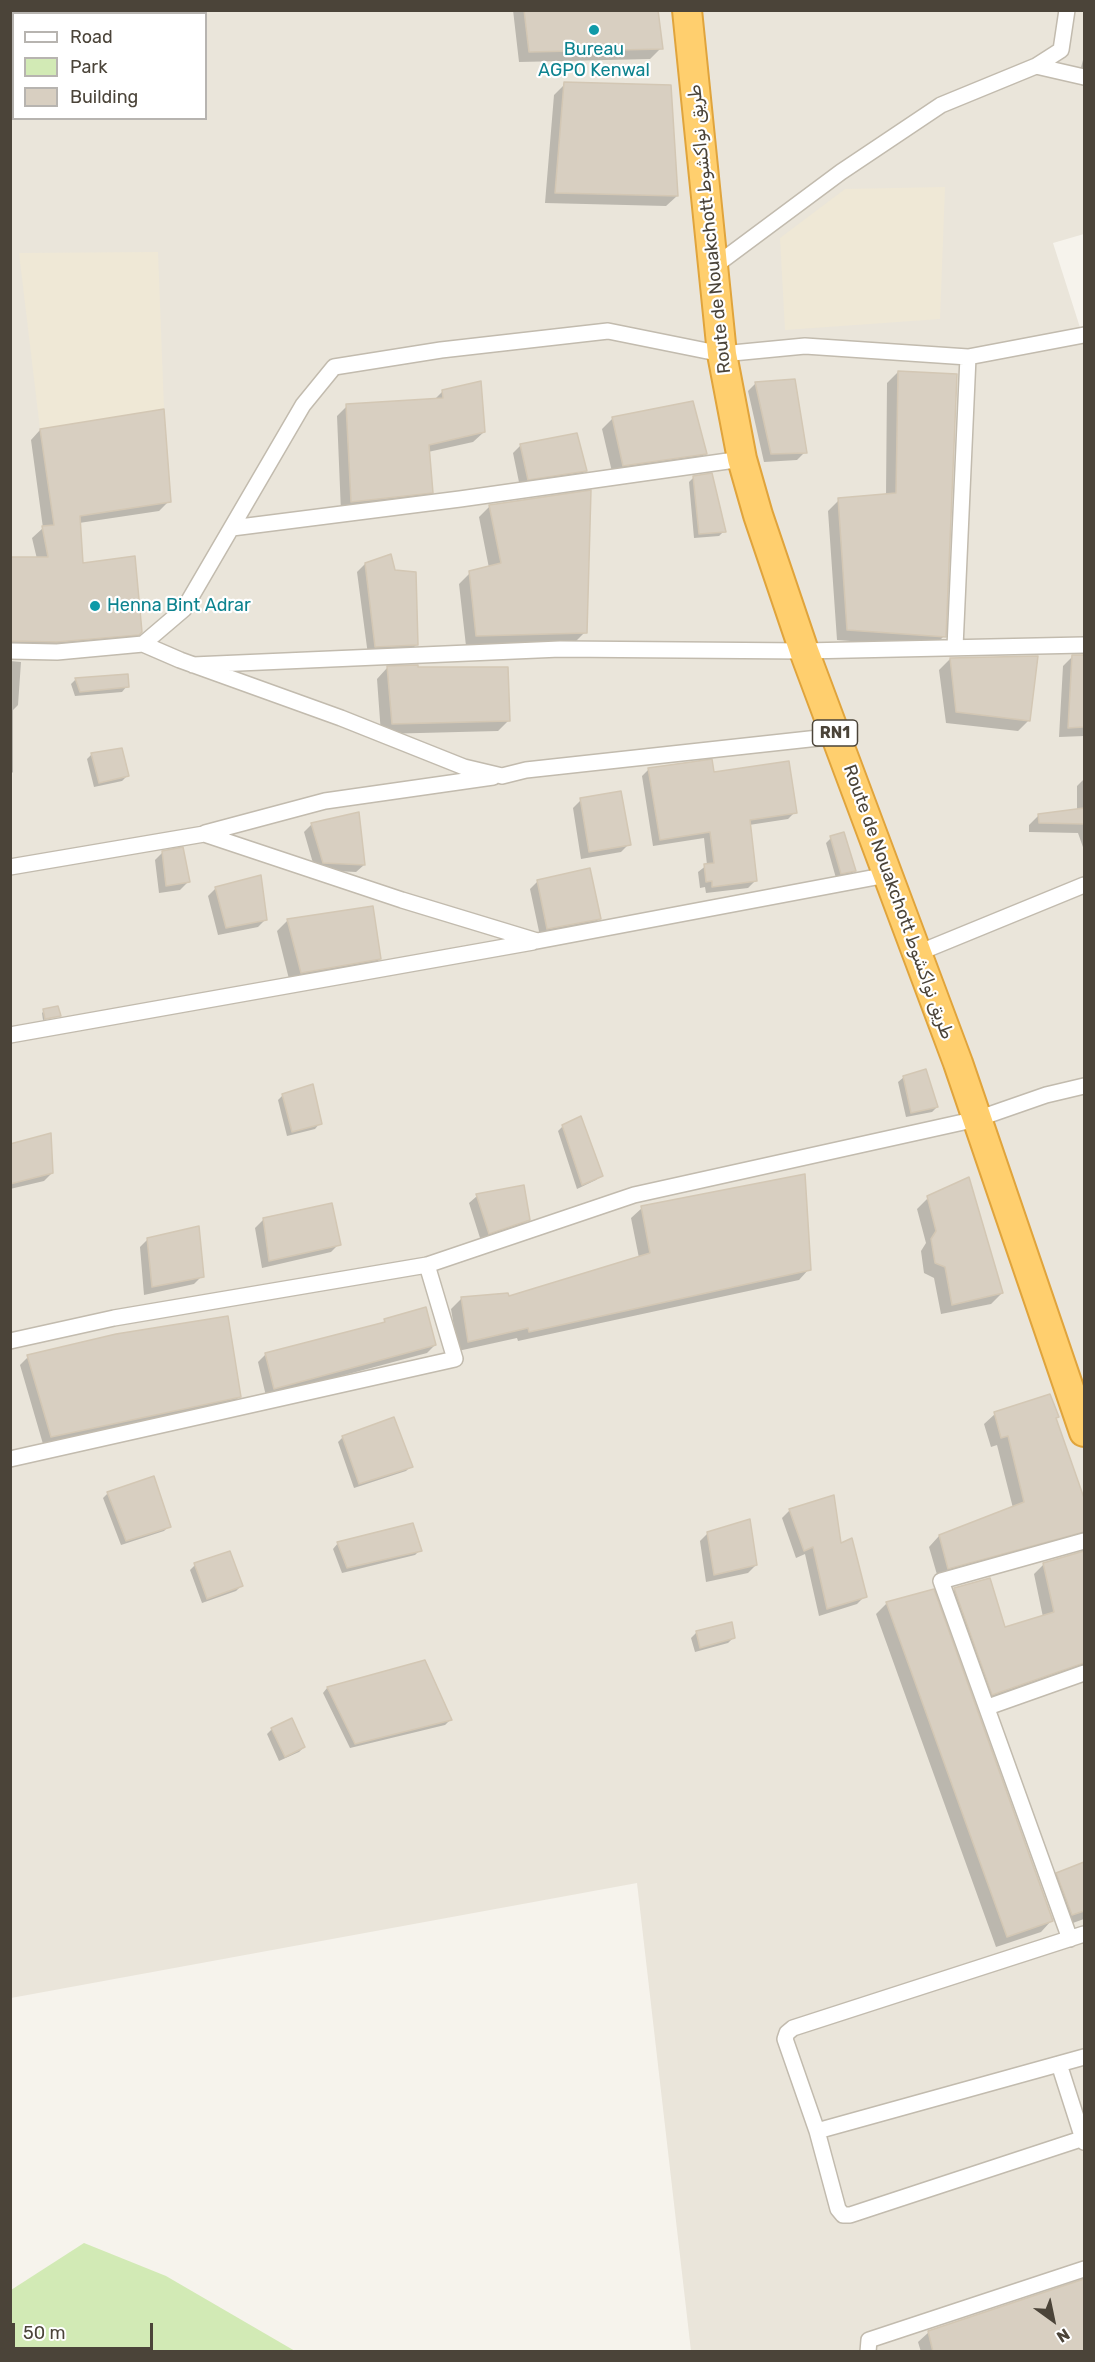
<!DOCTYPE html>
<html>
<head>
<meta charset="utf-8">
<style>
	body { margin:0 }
	#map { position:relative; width:1095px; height:2362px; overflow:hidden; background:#f6f3ec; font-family:Rubik,sans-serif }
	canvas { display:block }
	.frame { position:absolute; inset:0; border:12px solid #4b4439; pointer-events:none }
	.legend { position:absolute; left:12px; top:12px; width:195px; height:108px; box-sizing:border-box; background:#fff; border:2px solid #b7b4b0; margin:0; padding:8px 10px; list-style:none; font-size:18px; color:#4b4439 }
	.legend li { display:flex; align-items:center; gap:12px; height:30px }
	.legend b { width:30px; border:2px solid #b7b4b0 }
	.north { position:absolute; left:1023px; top:2290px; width:60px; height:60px; -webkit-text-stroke:4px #fff; paint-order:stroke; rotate:147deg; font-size:16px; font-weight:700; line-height:24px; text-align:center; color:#4b4439 }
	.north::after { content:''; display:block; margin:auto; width:21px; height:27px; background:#4b4439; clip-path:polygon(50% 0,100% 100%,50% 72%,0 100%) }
	.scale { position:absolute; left:12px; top:2323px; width:141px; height:27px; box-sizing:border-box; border:3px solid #4b4439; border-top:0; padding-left:8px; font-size:18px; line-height:21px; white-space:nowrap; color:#4b4439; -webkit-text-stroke:4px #fff; paint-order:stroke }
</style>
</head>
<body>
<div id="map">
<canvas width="1095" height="2362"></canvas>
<div class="frame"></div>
<ul class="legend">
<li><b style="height:8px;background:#fff"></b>Road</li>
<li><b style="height:16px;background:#d2eab5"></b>Park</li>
<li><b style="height:16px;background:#d8cfc1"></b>Building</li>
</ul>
<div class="north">N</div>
<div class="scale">50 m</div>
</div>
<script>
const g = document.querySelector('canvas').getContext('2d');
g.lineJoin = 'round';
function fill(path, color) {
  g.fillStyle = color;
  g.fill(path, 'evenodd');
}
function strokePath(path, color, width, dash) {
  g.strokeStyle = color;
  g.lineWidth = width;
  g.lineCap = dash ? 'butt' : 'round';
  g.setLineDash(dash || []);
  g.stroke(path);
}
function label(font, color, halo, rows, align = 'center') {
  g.font = font + ' Rubik,"Noto Naskh Arabic",sans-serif';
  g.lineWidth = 4.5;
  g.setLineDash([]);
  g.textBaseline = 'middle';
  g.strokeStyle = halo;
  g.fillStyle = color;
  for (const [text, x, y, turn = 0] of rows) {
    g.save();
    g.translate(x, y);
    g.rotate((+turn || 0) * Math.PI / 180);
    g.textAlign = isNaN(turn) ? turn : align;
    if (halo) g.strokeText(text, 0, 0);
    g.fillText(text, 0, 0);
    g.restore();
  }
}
fill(new Path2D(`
	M47,10l1037,1v223l-31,9 31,97v2011h-393l-54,-468 -626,115v-1937l2,-4 1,61h192v-104l-161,-1z`), '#eae5da');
fill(new Path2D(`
	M945,187l-5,132 -155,11 -5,-92 65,-49z
	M158,252l6,157 -124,20 -21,-176z`), '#efe8d6');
fill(new Path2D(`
	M84,2243l82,33 129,75h-284v-61z`), '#d2eab5');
fill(new Path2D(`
	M513,10h144l4,38 -11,11 -131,3z
	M1084,56v29l-6,-6z
	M565,84l112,112 -11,10 -121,-3 9,-108z
	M898,372l46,264 -11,11 -96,-7 -9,-129 11,-11 47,-5 1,-112z
	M756,383l49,69 -8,8 -33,2 -16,-71z
	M442,392l42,40 -11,10 -45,10 3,40 -10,10 -80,10 -4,-96 10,-10 87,-6z
	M613,418l92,36 -11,10 -81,12 -11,-47z
	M40,430l129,71 -10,10 -80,12 2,42 60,66 -13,13 -118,7v-92h27l-5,-21 11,-10 -12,-88z
	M521,445l64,26 -8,8 -57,8 -7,-34z
	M694,477l30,54 -5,5 -25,2 -5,-56z
	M490,506l95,126 -11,11 -108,3 -7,-62 11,-11 19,-5 -10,-51z
	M365,564l51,81 -8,8 -40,2 -11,-83z
	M1073,656h11v80l-25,1 4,-71z
	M950,659l78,62 -10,10 -72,-8 -7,-53z
	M10,661l11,1 -3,43 -5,5v62l-3,3z
	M387,668l122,52 -11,11 -117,3 -4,-55z
	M76,679l51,7 -5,6 -47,4 -4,-12z
	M92,754l35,22 -5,5 -28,6 -7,-28z
	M649,769l64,5 82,38 -7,7 -39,6 6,56 -7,7 -42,5 -1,-6 -5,1 -2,-16 9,-7 -3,-27 -51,8 -11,-70z
	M1084,779v71l-6,-17 -49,-1v-7l10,-10 38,-5v-24z
	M581,800l48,44 -8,8 -40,7 -8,-51z
	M312,824l52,41 -8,7 -41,-2 -11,-38z
	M831,838l23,33 -5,5 -13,2 -10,-35z
	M163,852l25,30 -8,8 -21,3 -4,-33z
	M538,881l61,38 -8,8 -51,9 -10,-47z
	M216,888l50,31 -8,8 -40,8 -10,-39z
	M288,920l92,39 -11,10 -79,14 -13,-52z
	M44,1011l15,5 -16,4 -1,-7z
	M904,1077l33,30 -5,5 -26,5 -8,-35z
	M283,1095l37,28 -5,6 -28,7 -9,-36z
	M563,1126l38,49 -5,5 -19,9 -19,-58z
	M10,1146l42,27 -8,8 -34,8z
	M477,1196l51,23 -8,8 -39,14 -12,-38z
	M928,1198l74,95 -11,11 -50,10 -7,-36 -10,-5 -3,-22 5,-8 -9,-34z
	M642,1208l167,61 -10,11 -281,61 -1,-3 -59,13 -7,-42 10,-10 47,-1 131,-40 -8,-40z
	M263,1220l76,24 -8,8 -69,16 -7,-40z
	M148,1239l54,37 -8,8 -50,11 -4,-48z
	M385,1321l50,24 -8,8 -161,43 -8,-34 8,-8 115,-29z
	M28,1357l211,40 -8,8 -188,39 -23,-79z
	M995,1414l59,5 30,80v174l-102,32 -38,-106 11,-10 49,40 39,-12 -9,-43 10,-10 39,-11 -3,-9 -142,34 -9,-31 10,-11 74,-28 -16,-63 -6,2 -7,-23z
	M343,1437l68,29 -5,5 -52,17 -16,-46z
	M108,1493l61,33 -5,5 -43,14 -18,-47z
	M790,1510l50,35 25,51 -8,8 -38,12 -14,-62 -9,4 -14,-40z
	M708,1533l48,32 -8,8 -42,9 -6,-41z
	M338,1543l82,7 -5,5 -73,18 -9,-24z
	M195,1565l46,21 -5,5 -34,12 -12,-33z
	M887,1603l164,318 -10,11 -45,15 -120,-333z
	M696,1633l37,5 -5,5 -33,9 -4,-14z
	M327,1688l123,32 -5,5 -95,23 -27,-55z
	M272,1729l32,18 -5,5 -20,9 -12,-27z
	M1084,1863v56l-14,5 -21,-42 8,-8z
	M1084,2281v71h-163l-3,-10 11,-10z`), '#0003');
const building = new Path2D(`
	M524,10h134l5,39 -134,3z
	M564,82l107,3 7,111 -123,-3z
	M898,371l59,3 -11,263 -99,-7 -9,-132 58,-5z
	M795,379l12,74 -36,1 -16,-72z
	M481,381l4,51 -56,13 4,48 -82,9 -5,-98 97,-6 -1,-8z
	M693,401l14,53 -84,12 -11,-49z
	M164,409l7,93 -91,14 3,47 52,-7 7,76 -3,3 -82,7 -47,-1v-84h38l-6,-31 12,-1 -14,-96z
	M577,433l10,38 -59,9 -8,-36z
	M712,473l14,59 -27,2 -6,-58z
	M591,490l-4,143 -111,3 -7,-65 32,-8 -12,-58z
	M391,554l4,16 21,2 2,73 -43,2 -10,-84z
	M1072,655h12v72l-16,1z
	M1038,656l-8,65 -74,-9 -6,-54z
	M418,665v2h90l2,54 -118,3 -5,-58z
	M128,674l1,13 -49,5 -5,-14z
	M122,748l7,28 -30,7 -8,-30z
	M712,759l2,13 75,-11 8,52 -47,7 7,61 -45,6v-6l-6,1 -2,-18 10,-1 -4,-31 -50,8 -12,-72z
	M621,791l10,54 -42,7 -9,-54z
	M1084,808v16l-45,-1 -1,-9z
	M359,812l6,53 -42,-2 -12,-40z
	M844,832l12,39 -15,3 -11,-38z
	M183,847l7,35 -24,4 -4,-35z
	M590,868l11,51 -54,10 -10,-49z
	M261,875l6,45 -41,8 -11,-41z
	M373,906l8,53 -80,14 -14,-54z
	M58,1006l3,10 -16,3 -2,-10z
	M926,1069l12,38 -27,6 -8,-37z
	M313,1084l9,40 -30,8 -10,-38z
	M581,1116l22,60 -21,9 -20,-60z
	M51,1133l2,40 -43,11v-40z
	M805,1174l6,96 -282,62 -1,-4 -60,14 -7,-45 47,-4 1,3 141,-43 -9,-47z
	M969,1177l34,116 -51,12 -7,-38 -10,-4 -4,-24 5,-8 -9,-35z
	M524,1185l6,35 -41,14 -13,-40z
	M332,1203l9,42 -72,16 -6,-43z
	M199,1226l5,51 -52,10 -5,-49z
	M426,1307l10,38 -162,44 -9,-36 120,-31 -1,-3z
	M228,1316l13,81 -190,40 -24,-82 89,-21z
	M1050,1394l9,23 -3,1 28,80v34l-136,37 -9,-34 85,-33 -16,-66 -7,2 -7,-26z
	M394,1417l19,50 -54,17 -17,-48z
	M154,1476l17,51 -45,14 -19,-49z
	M834,1495l7,48 11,-5 15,59 -40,12 -14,-62 -9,4 -15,-42z
	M750,1519l7,46 -43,10 -7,-43z
	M413,1523l9,28 -75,17 -10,-26z
	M230,1551l13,35 -36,13 -13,-36z
	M1084,1551v112l-92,32 -38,-107 36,-10 15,49 49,-15 -11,-49z
	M934,1589l119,332 -46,16 -121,-335z
	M732,1622l3,16 -35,10 -4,-17z
	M425,1660l27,60 -97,24 -28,-57z
	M292,1718l13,29 -20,10 -14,-29z
	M1084,1862v49l-12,4 -16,-42z
	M1084,2279v73h-151l-5,-21z`);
fill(building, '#d8cfc1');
strokePath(building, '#d3c7b4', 1.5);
const street = new Path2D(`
	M1036,66l48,11
	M712,268l129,-96 100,-67 95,-39 25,-16 6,-40
	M232,528l228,-29 282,-40
	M143,644l41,-35 119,-204 31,-38 107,-17 167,-19 114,23 83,-8 163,11 116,-22
	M955,647l13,-290
	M10,651l47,1 86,-8 37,16 161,58 123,49 38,9 24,-6 311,-34
	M193,665l367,-16 244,2 280,-6
	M205,833l120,-32 168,-24
	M10,867l194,-33 198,66 135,41 350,-66
	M918,953l166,-68
	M10,1035l523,-93
	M10,1341l104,-23 313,-53 207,-70 343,-76 69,-24 38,-9
	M10,1459l445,-100 -28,-94
	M988,1707l96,-34
	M1084,1934l-291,94 -6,5 -2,6 32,92 21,78 5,6h7l234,-77
	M1070,1939l-129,-358 143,-40
	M1059,2064l25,78
	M817,2131l267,-74
	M868,2352l1,-12 215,-71`);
const highway = new Path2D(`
	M687,10l35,344 20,105 16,56 46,136 154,412 126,369`);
strokePath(street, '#c2bbae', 18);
strokePath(highway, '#e0a43c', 32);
strokePath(street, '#fff', 15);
strokePath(highway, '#ffcf6e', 28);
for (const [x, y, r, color] of [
	[594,30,6,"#0f9aa8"],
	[95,606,6,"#0f9aa8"]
]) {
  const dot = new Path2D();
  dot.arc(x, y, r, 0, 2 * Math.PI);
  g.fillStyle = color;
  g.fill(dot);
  strokePath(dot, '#fff', 2);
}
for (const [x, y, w] of [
	[835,733,45]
]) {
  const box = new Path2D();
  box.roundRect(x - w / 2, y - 13, w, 26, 4.5);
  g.fillStyle = '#fff';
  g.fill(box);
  strokePath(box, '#4b4439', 1.5);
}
label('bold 16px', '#4b4439', null, [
	["RN1",835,733]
]);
label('18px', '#0d838f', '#fff', [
	["Bureau",594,50],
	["AGPO Kenwal",594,71],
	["Henna Bint Adrar",107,606,"left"]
]);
label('18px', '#4b4439', '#fff', [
	["Route de Nouakchott طريق نواكشوط",710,229,-96],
	["Route de Nouakchott طريق نواكشوط",898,902,70]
]);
</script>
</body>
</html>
